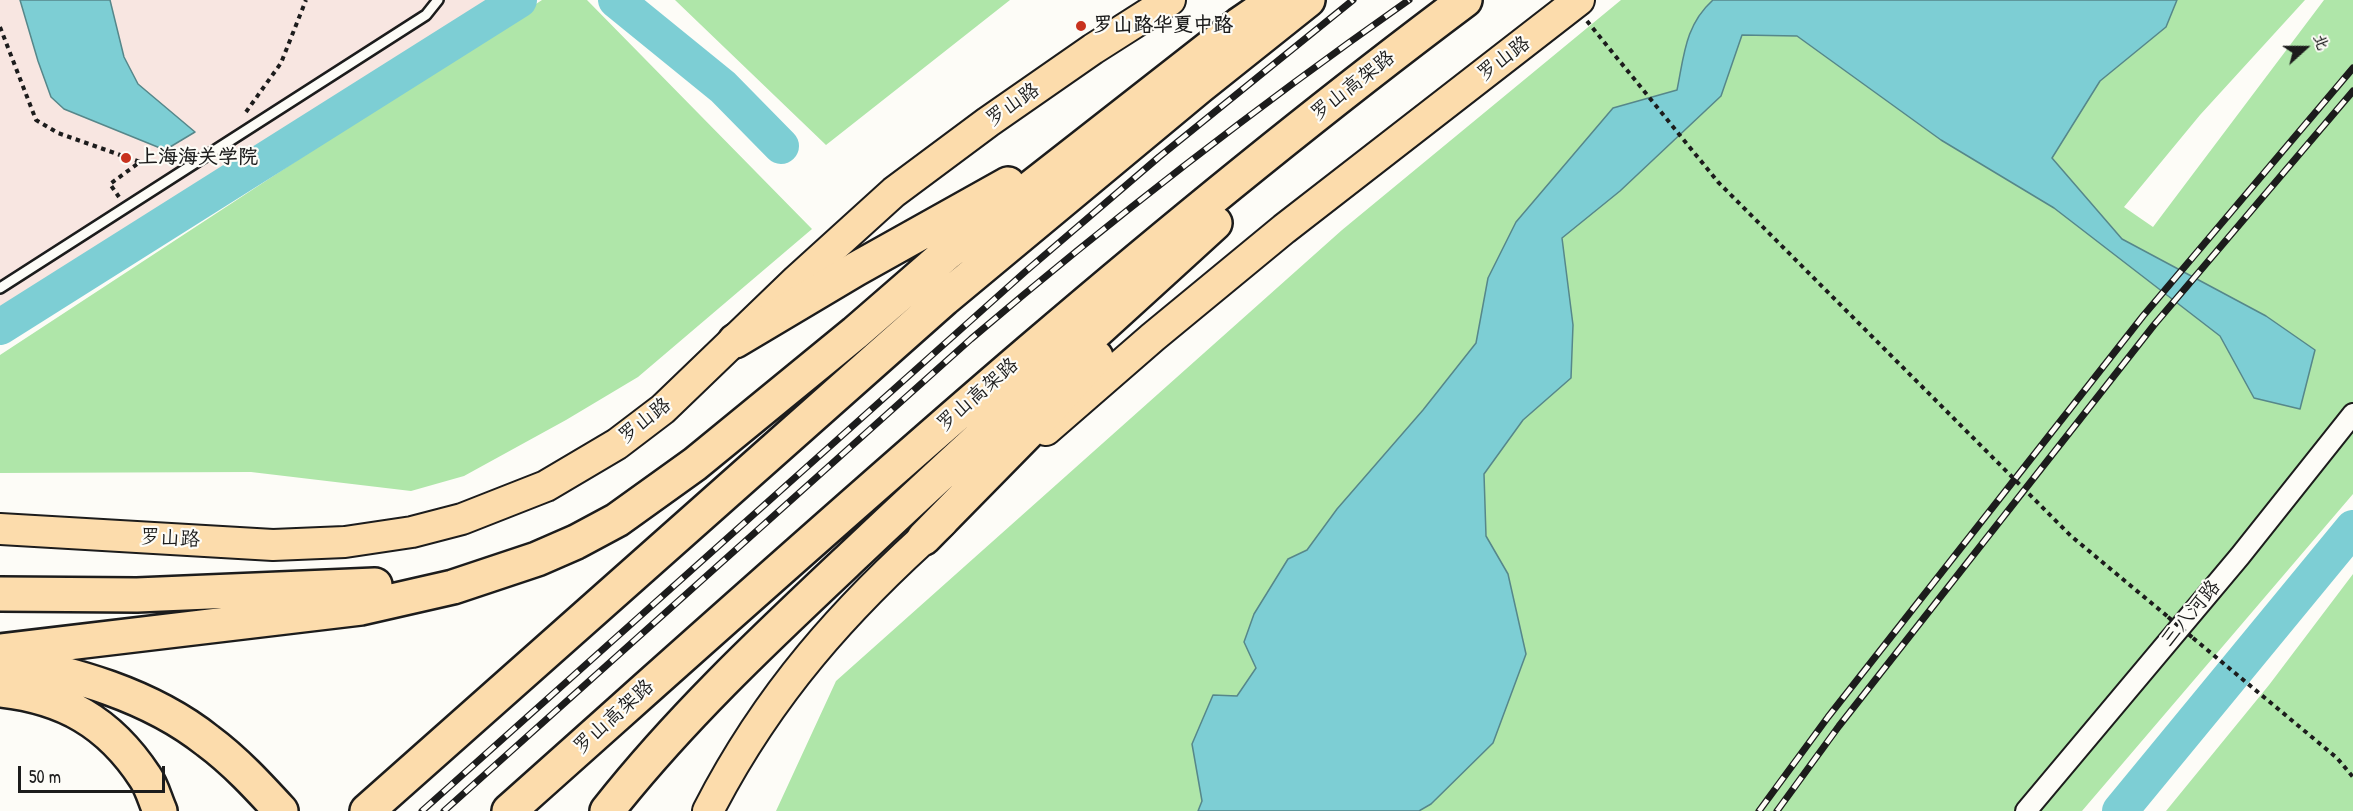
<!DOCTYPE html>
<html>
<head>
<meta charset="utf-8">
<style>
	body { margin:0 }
	#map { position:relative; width:2353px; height:811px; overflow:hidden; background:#fdfcf7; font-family:"Patrick Hand","LXGW WenKai TC",sans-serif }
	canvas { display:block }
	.north { position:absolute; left:2275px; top:18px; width:60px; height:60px; -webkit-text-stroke:4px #fdfcf7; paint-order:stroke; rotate:69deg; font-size:16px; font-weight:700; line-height:24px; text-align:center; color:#1c1c1c }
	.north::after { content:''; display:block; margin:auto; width:21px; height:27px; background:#1c1c1c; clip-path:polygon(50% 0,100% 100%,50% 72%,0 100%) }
	.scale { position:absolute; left:18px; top:766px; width:147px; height:27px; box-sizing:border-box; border:3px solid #1c1c1c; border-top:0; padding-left:8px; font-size:18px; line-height:21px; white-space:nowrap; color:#1c1c1c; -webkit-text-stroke:4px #fdfcf7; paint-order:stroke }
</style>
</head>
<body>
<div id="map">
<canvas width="2353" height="811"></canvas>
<div class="north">北</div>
<div class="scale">50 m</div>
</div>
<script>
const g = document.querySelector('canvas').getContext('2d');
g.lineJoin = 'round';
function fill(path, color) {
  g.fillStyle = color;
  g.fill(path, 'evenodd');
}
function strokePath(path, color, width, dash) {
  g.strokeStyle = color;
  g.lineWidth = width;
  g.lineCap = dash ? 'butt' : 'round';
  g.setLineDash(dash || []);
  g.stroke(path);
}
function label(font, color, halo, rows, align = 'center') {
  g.font = font + ' "Patrick Hand","LXGW WenKai TC",sans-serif';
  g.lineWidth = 4.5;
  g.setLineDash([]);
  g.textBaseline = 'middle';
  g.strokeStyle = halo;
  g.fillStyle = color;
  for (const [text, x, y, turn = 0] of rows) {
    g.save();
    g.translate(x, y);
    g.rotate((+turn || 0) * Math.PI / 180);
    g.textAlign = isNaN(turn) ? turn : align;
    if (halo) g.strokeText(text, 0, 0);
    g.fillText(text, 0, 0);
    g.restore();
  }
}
fill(new Path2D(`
	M0,0h503l-503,316z`), '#f8e6e1');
fill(new Path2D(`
	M542,0h45l225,229 -174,148 -72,43 -102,56 -53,15 -160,-19 -251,1v-118z
	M675,0h335l-184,145z
	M1621,0h684l-105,115 -76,92 29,20 171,-227h29v494l-271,317h-1306l60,-130 506,-451z
	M2353,574v237h-187l103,-126z`), '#afe6a9');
const water = new Path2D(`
	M20,0h90l14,57 14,27 57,48 -30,18 -101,-41 -13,-12 -13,-36z
	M1713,0h464l-11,27 -66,54 -48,77 70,81 144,77 49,34 -15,59 -46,-11 -34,-62 -166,-128 -113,-68 -144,-104 -55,-1 -21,61 -101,95 -58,47 11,87 -2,53 -48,42 -39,54 2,62 22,38 18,80 -33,89 -62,61 -12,7h-221l4,-10 -10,-57 21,-49 24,1 19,-28 -12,-26 10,-28 34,-55 19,-9 30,-41 86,-99 53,-67 12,-65 28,-56 97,-114 64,-18c7,-34 8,-65 36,-90z`);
fill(water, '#7dced4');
strokePath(water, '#56878a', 1.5);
strokePath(new Path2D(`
	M616,0l107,87 58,59
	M0,327l519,-327
	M2120,811l233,-283`), '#7dced4', 36);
const lane = new Path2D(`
	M0,288l426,-273 12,-15`);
const street = new Path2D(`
	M2026,811l214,-255 113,-142`);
const primary = new Path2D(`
	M1046,430l107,-93 131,-108 295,-229
	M0,529l273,16 72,-3 67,-10 50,-13 84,-33 71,-42 46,-35 134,-129 97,-88 94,-70 105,-73 77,-49
	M708,811c60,-117 137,-203 234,-289`);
const highway = new Path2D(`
	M735,341l121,-72 152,-85
	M924,538l111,-113 61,-68
	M0,594l137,1 238,-10
	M0,651l361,-43 92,-21 84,-28 39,-17 41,-22 78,-56 160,-131 91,-79 294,-230 35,-24
	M0,659c73,15 149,35 208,82 27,20 50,45 73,70
	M0,690c64,7 109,32 145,87 7,10 10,23 15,34
	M367,811l577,-512 255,-212 109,-87
	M509,811c312,-278 621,-560 956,-811
	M607,811c74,-94 161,-175 248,-257 118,-112 240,-221 360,-331`);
strokePath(lane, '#1c1c1c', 14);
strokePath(street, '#1c1c1c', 24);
strokePath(primary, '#1c1c1c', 34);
strokePath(highway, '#1c1c1c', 38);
strokePath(new Path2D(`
	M1587,21l131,161 353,354 96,80
	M0,27l36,93 22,13 82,29 -30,22 9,13
	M246,112l35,-49 25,-63
	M2193,638l144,120 16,19`), '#1c1c1c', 4, [4.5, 4.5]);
strokePath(lane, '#fdfcf7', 9);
strokePath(street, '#fdfcf7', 20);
strokePath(primary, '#fcdcac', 30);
strokePath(highway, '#fcdcac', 33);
const rail = new Path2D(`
	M422,811l604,-540 133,-114 194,-157
	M444,811l527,-472c141,-120 287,-233 438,-339
	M1759,811l69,-94 315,-401 210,-248
	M1777,811l62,-85 315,-401 199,-234`);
strokePath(rail, '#1c1c1c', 7);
strokePath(rail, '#fdfcf7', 4.5, [14]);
strokePath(new Path2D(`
	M2168,617l25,21`), '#1c1c1c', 4, [4.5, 4.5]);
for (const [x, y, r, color] of [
	[1081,26,6,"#c8321e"],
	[126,158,6,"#c8321e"]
]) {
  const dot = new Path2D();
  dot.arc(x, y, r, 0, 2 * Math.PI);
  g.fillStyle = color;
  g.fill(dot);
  strokePath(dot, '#fdfcf7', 2);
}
label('bold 20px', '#1c1c1c', '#fdfcf7', [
	["罗山路华夏中路",1093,26],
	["上海海关学院",138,158]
], 'left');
label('20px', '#1c1c1c', '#fdfcf7', [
	["罗山路",1504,59,-37],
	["罗山高架路",1353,86,-38],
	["罗山路",1013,105,-35],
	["罗山高架路",978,395,-41],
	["罗山路",645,421,-38],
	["罗山路",170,539,3],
	["三八河路",2191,614,-50],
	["罗山高架路",614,717,-42]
]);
</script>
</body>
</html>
